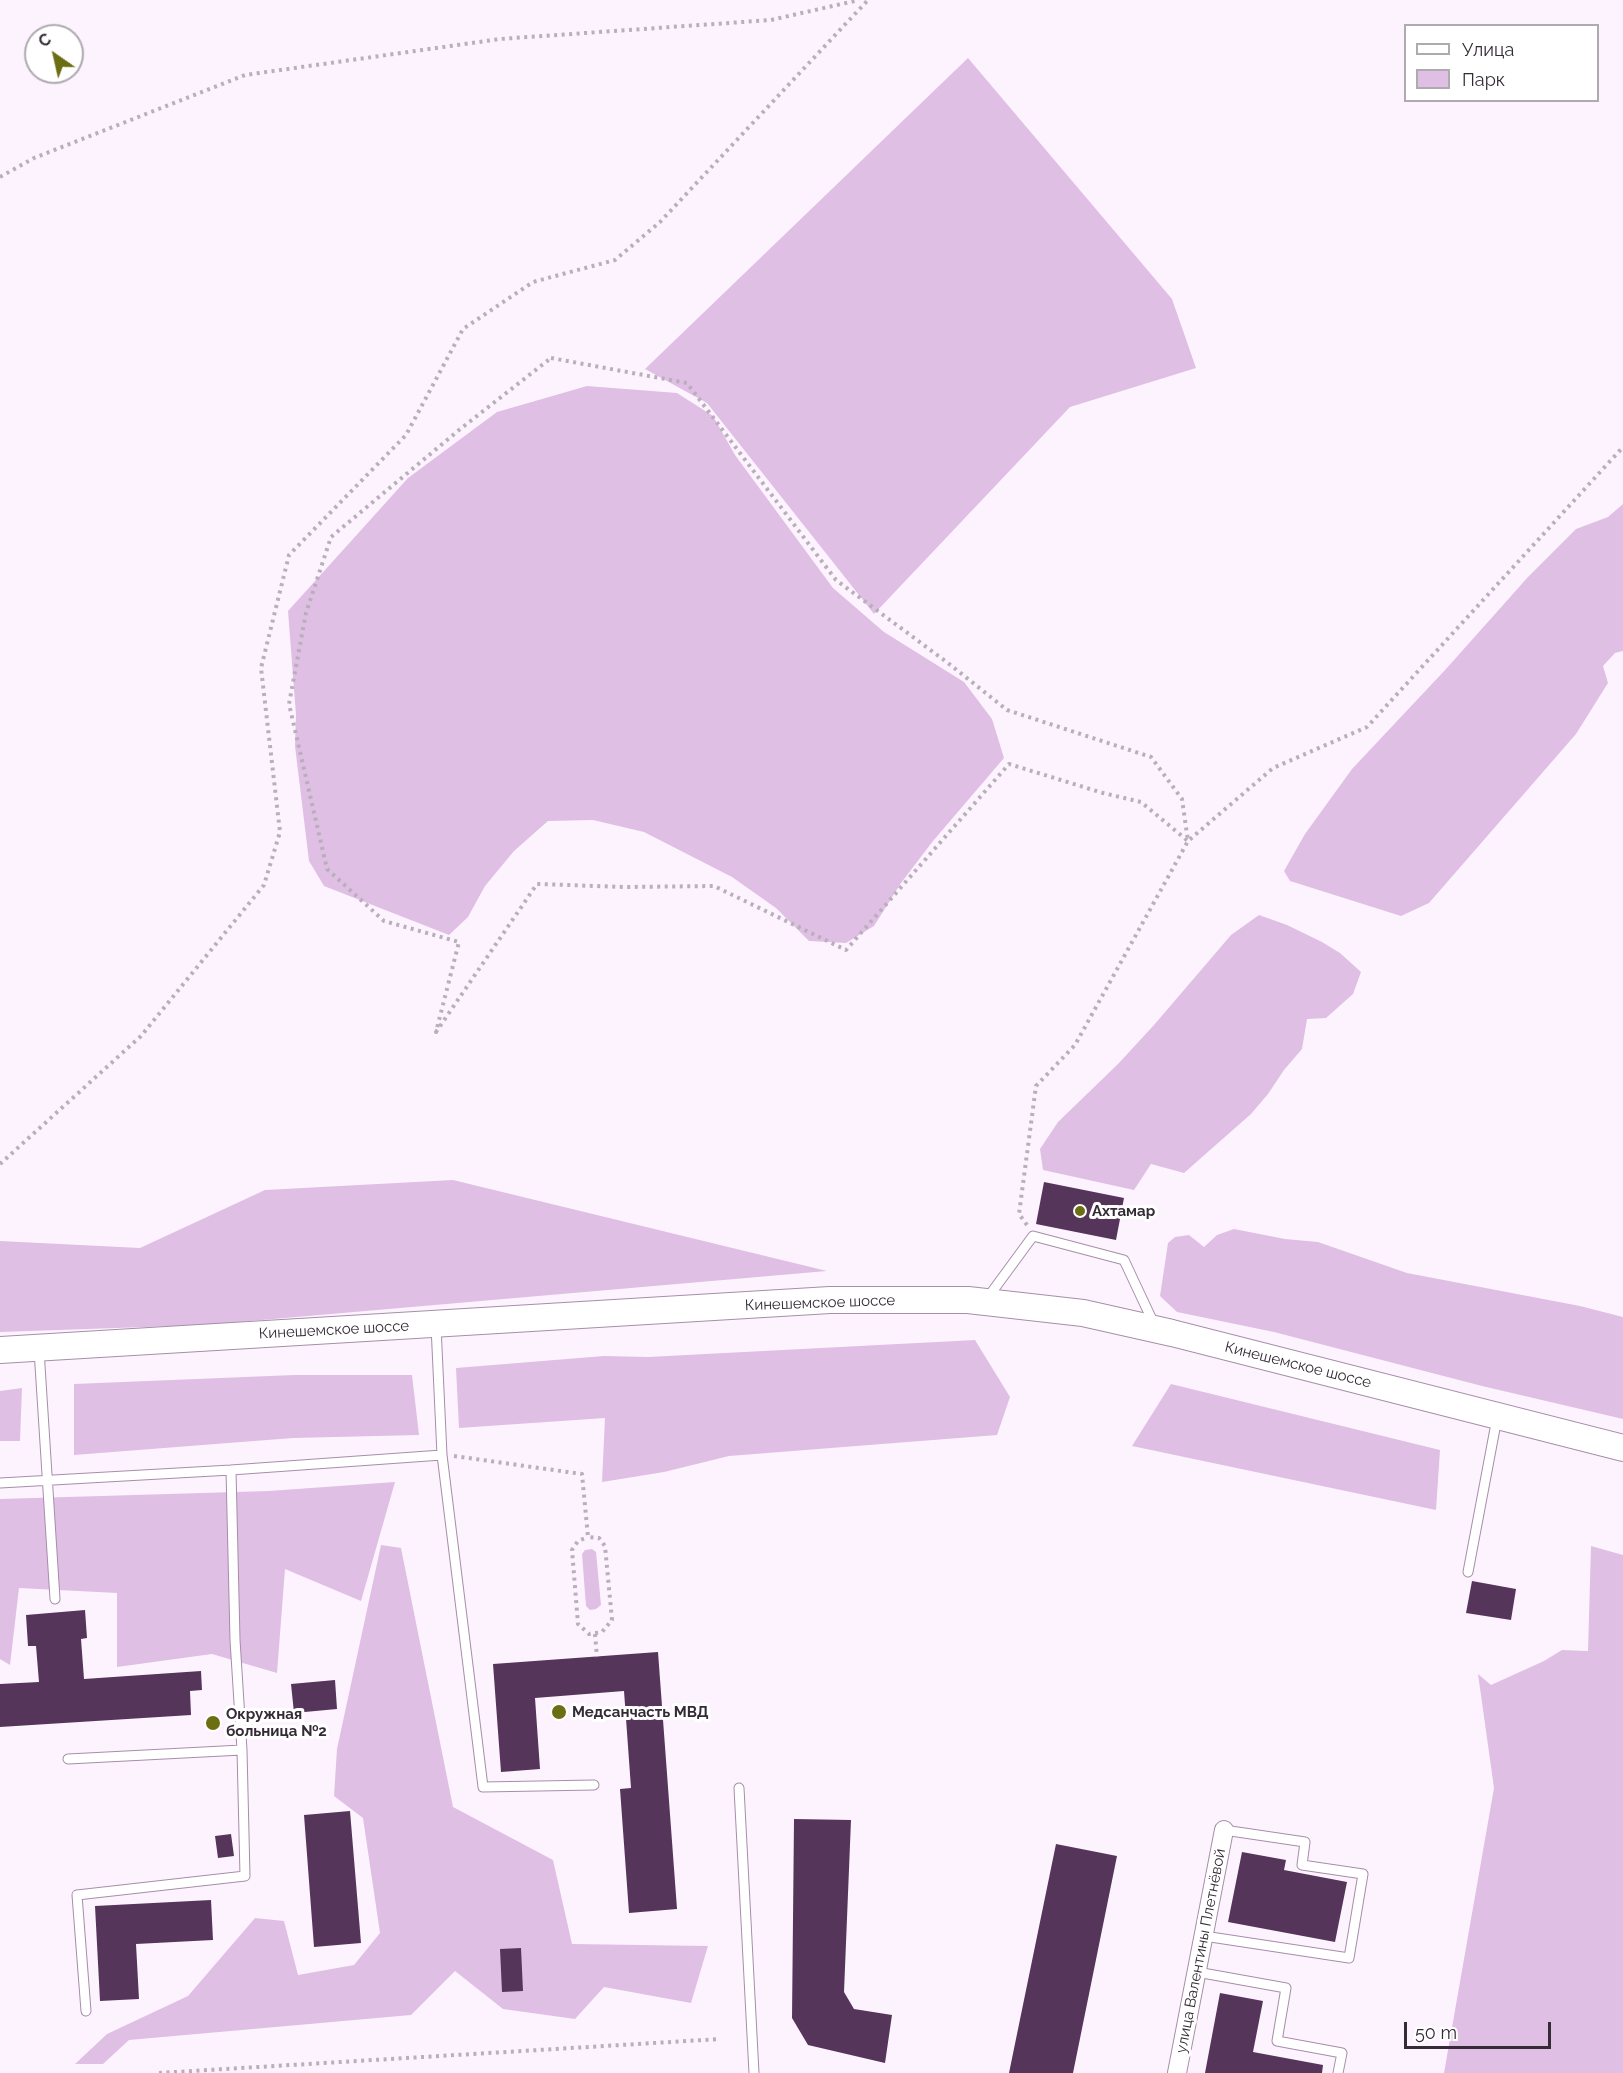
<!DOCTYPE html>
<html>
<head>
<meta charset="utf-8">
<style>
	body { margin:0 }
	#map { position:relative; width:1623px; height:2073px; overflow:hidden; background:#fdf3fe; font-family:Raleway,sans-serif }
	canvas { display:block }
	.legend { position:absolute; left:1404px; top:24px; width:195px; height:78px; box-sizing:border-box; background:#fff; border:2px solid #aeaaaf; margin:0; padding:8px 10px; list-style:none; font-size:18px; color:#342b36 }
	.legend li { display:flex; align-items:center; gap:12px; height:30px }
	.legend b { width:30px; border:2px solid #aeaaaf }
	.north { position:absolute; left:24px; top:24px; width:60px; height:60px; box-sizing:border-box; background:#fff; border:2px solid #aeaaaf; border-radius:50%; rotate:326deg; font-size:16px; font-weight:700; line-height:24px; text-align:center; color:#342b36 }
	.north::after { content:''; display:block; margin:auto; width:21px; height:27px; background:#6b6e12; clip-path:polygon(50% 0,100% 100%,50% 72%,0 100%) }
	.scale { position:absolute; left:1404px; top:2022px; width:147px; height:27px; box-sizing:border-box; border:3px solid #342b36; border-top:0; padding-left:8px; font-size:18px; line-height:21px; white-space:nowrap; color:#342b36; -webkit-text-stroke:4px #fff; paint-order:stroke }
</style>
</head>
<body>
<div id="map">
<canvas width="1623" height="2073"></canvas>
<ul class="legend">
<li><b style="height:8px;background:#fff"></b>Улица</li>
<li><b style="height:16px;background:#e0bfe5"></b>Парк</li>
</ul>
<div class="north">С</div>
<div class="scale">50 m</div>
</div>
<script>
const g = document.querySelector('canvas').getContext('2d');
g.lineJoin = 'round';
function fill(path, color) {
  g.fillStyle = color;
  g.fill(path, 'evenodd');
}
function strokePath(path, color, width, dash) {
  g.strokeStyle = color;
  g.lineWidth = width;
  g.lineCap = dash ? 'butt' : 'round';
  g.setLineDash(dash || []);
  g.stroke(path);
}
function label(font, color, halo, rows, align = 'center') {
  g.font = font + ' Raleway,sans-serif';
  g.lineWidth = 6;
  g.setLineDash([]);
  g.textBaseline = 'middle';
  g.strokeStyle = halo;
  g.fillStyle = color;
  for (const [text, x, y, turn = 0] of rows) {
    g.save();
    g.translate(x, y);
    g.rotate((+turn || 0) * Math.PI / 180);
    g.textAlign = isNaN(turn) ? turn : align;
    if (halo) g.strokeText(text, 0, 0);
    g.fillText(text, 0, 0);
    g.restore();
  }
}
fill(new Path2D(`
	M968,58l204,241 24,69 -126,39 -196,207 -167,-211 -62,-34z
	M587,386l90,7 36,23 22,39 98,133 51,44 80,50 28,37 12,39 -71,83 -32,42 -27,43 -28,17 -37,-2 -33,-33 -44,-31 -88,-45 -51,-12 -45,1 -34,30 -29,35 -17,31 -19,18 -125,-49 -15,-25 -14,-115 1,-31 -8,-104 120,-133 89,-66z
	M1623,504v147l-8,2 -12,13 5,17 -32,51 -147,169 -28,13 -111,-35 -6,-10 21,-37 47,-65 94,-100 82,-92 48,-48 32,-12z
	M1259,915l28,10 35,17 18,11 21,19 -8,22 -27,24 -19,1 -5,30 -18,21 -16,24 -17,20 -67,59 -33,-9 -17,26 -91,-20 -3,-21 18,-27 60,-58 36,-39 77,-90z
	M453,1180l374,91 -623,54 -204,7v-91l140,7 125,-58z
	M1234,1229l51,10 33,3 89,31 173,33 43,11v102l-141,-33 -208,-54 -97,-20 -17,-16 8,-53 7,-6 14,-2 15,12 13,-12z
	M975,1340l35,57 -13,38 -268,21 -65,16 -62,10 3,-64 -146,10 -3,-60 148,-12 44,1z
	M294,1375h118l7,60 -126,3 -219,17v-71z
	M1171,1384l269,66 -4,60 -304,-64z
	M22,1388l-2,53h-20v-50z
	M395,1482l-34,119 -76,-32 -8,104 -65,-19 -95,13v-74l-98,-5 -9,77 -10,-6v-160l269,-8z
	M381,1545l20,3 52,259 100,53 19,84 136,2 -17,57 -87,-16 -29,32 -72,-10 -48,-38 -44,44 -282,25 -26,24h-28l32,-30 81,-38 67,-78 29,3 14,54 56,-10 26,-32 -17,-115 -29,-22 3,-47z
	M1591,1546l32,9v518h-179l50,-285 -16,-114 13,11 53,-24 18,-11 26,1z
	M592,1549l4,3 5,53 -5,4 -6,1 -4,-4 -4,-52 3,-4z`), '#e0bfe5');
fill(new Path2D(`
	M1044,1182l80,16 -8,42 -80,-16z
	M1472,1581l44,8 -5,31 -45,-7z
	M85,1610l2,28 -6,1 3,40 117,-8 1,19 -12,1 1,24 -191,12v-43l39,-2 -3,-36h-8l-2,-31z
	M658,1652l19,257 -48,4 -9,-124 11,-1 -7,-97 -89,7 5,71 -39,3 -8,-108z
	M335,1680l2,29 -43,4 -3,-29z
	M350,1811l11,132 -47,4 -10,-132z
	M794,1819l57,1 -7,172 10,17 38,6 -7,48 -77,-18 -16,-27z
	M231,1834l3,22 -16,2 -3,-22z
	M1056,1844l61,12 -44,217h-64z
	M1242,1852l44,8 -2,10 63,12 -12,60 -107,-20z
	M211,1900l2,40 -77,4 3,55 -39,2 -5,-95z
	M521,1948l2,43 -21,1 -2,-43z
	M1220,1993l43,8 -10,51 70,13 -1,8h-117z`), '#56355b');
const service = new Path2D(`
	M986,1300l47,-64 91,24 30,64
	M39,1350l16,249
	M442,1455l41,332 111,-2
	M0,1483l231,-13
	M1468,1572l29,-154
	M68,1759l174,-9
	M739,1788l15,285
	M1204,1936l145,22 14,-84 -61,-9 3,-23 -81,-12
	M1197,1972l89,16 -9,53 65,12 -4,20
	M86,2011l-9,-116 168,-19 -3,-126 -7,-110 -4,-170 211,-15 -6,-129`);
const minor = new Path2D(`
	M1177,2073l47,-243`);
const secondary = new Path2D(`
	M0,1350l830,-50h138l115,13 89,20 451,115`);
strokePath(service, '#a68ea9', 11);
strokePath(minor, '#a68ea9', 20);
strokePath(secondary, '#a68ea9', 28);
strokePath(new Path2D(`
	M0,177l34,-19 211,-83 255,-36 271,-19 88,-20
	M551,358l136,25 149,197 112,83 59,47 144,47 31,42 6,42 -47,-39 -38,-9 -94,-29 -163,186 -132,-64 -88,1 -89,-3 -101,148 23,-90 -75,-21 -57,-52 -38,-165 17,-91 25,-76 128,-107z
	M0,1164l141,-128 123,-151 16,-53 -19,-164 28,-113 117,-120 57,-106 70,-47 82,-22 45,-38 208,-222
	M1027,1225l-8,-11 17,-128 39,-41 113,-204 85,-73 94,-41 256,-280
	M454,1456l128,18 6,63 11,1 6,8 7,74 -10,12 -13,2 -11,-10 -6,-74 6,-9 10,-4
	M595,1634l2,23
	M159,2073l561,-34`), '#b8afba', 4, [3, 4.5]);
strokePath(service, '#fff', 9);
strokePath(minor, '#fff', 18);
strokePath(secondary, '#fff', 26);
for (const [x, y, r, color] of [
	[1080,1211,6,"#6b6e12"],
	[559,1712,8,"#6b6e12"],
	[213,1723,8,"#6b6e12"]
]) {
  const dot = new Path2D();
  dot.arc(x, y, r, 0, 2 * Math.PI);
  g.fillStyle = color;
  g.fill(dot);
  strokePath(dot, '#fff', 2);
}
label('bold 15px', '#342b36', '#fff', [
	["Ахтамар",1092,1211],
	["Медсанчасть МВД",572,1712],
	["Окружная",226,1714],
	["больница №2",226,1731]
], 'left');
label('15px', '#342b36', '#fff', [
	["Кинешемское шоссе",820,1303,-2],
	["Кинешемское шоссе",334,1330,-3],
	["Кинешемское шоссе",1298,1365,14],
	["улица Валентины Плетнёвой",1201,1951,-79]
]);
</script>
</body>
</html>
